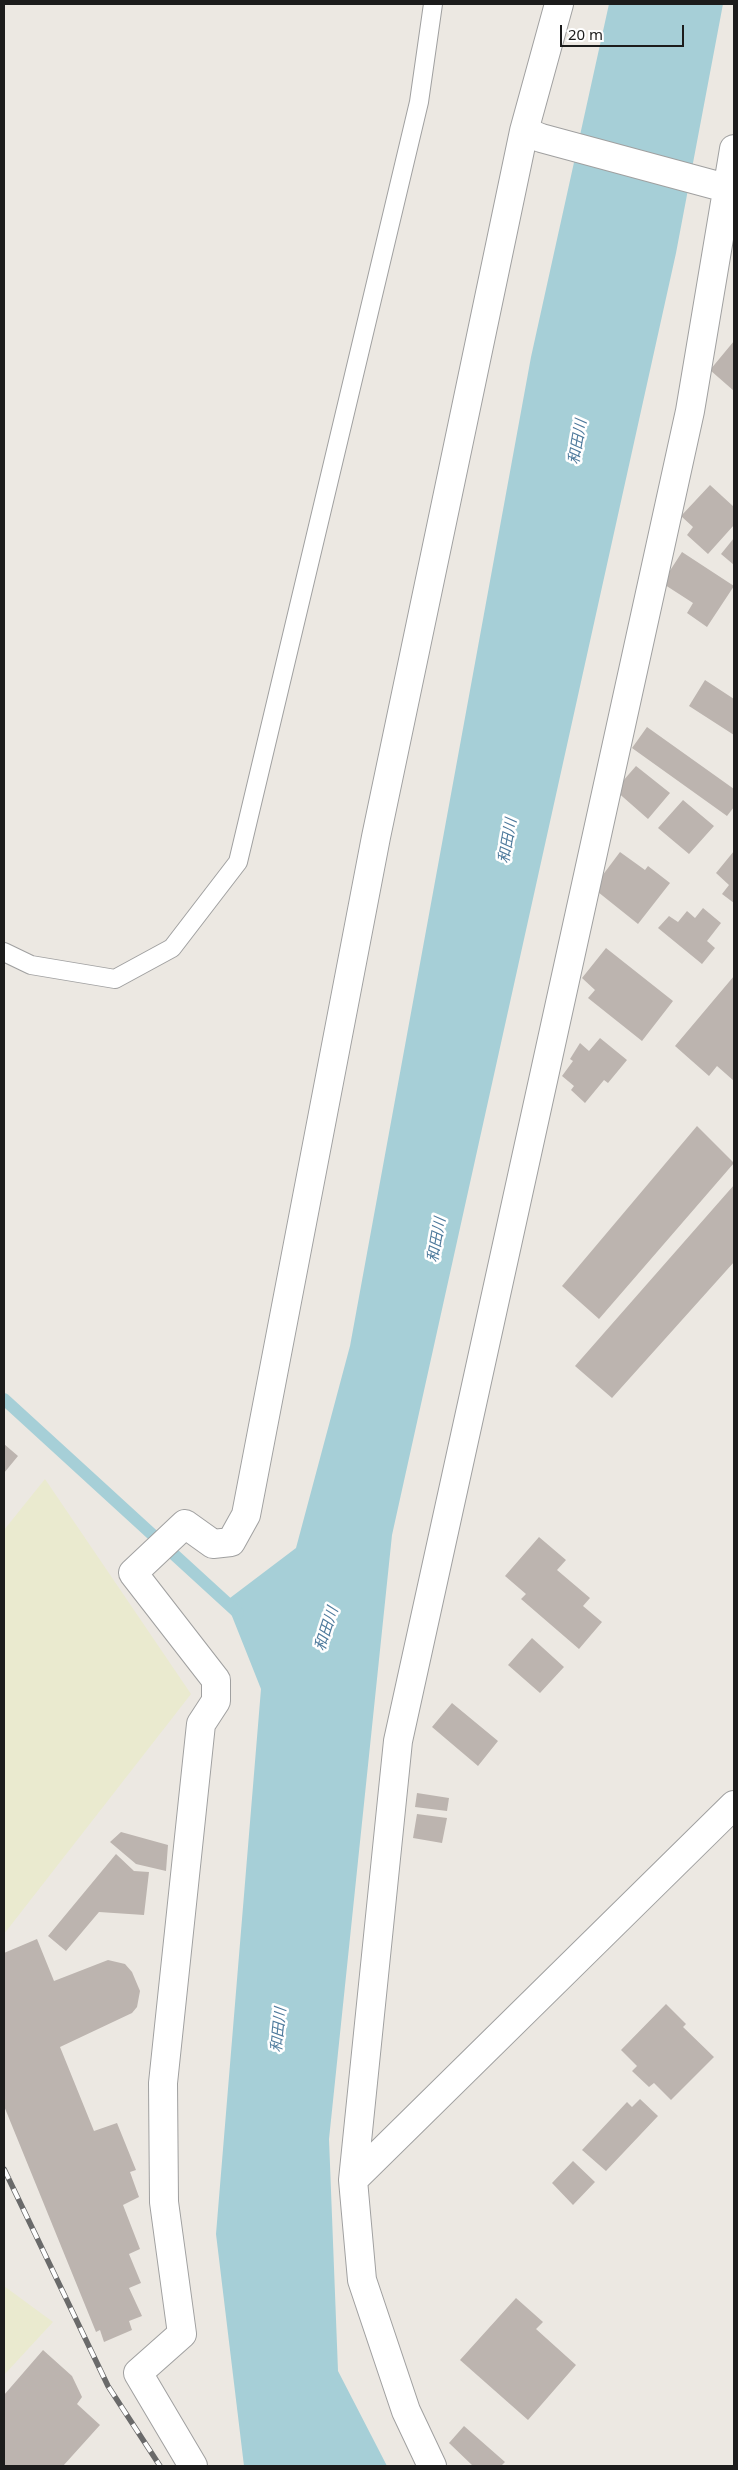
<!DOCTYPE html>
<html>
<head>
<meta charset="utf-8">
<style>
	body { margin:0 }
	#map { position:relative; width:738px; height:2470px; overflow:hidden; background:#ece8e2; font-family:"Noto Sans",sans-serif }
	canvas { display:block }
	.frame { position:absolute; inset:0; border:5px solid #1c1c1c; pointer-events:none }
	.scale { position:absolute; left:560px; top:25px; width:124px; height:22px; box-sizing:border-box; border:2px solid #1c1c1c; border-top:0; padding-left:6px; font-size:15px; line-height:18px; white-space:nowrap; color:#1c1c1c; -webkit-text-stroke:4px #fff; paint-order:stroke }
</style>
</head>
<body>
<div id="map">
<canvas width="738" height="2470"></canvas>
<div class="frame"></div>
<div class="scale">20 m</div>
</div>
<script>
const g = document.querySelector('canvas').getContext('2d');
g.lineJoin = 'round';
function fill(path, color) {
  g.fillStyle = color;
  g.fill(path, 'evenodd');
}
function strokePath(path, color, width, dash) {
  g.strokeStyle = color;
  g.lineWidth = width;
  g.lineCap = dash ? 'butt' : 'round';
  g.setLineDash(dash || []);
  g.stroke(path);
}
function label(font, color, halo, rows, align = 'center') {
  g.font = font + ' "Noto Sans","Noto Sans JP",sans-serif';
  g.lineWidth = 5;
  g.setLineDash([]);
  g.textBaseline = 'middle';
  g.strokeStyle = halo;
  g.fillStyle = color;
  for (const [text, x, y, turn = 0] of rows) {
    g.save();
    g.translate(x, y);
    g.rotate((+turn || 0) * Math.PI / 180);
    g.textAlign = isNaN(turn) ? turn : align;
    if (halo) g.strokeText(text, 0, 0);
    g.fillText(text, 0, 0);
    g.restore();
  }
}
fill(new Path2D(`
	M45,1479l146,215 -187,240v-404z
	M4,2286l49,36 -49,53z`), '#eaeacf');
fill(new Path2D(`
	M609,4h114l-47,249 -284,1282 -63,604 9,232 49,95h-143l-28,-232 45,-545 -35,-88 70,-53 54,-202 181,-989z`), '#a6cfd7');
strokePath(new Path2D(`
	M4,1399l234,214`), '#a6cfd7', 12);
fill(new Path2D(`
	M734,341v50l-24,-21z
	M710,485l24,22v18l-26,29 -21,-19 6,-8 -12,-11z
	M734,538v27l-13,-11z
	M682,552l52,34 -27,41 -20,-14 6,-10 -31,-20z
	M705,680l29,19v36l-45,-29z
	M647,727l87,62v18l-7,9 -95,-68z
	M636,766l34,27 -22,26 -33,-29z
	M683,800l31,26 -25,28 -31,-26z
	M734,851v52l-12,-9 7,-9 -13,-12z
	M620,852l25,18 3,-4 22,17 -32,41 -45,-36z
	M703,908l18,15 -14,18 8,7 -13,16 -44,-36 11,-12 9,6 9,-11 8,7z
	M606,948l67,53 -31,40 -54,-43 7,-8 -13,-12z
	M734,976v105l-17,-15 -8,10 -34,-30z
	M600,1038l27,22 -19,23 -4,-3 -19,23 -14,-13 3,-4 -12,-10 11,-15 -3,-2 10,-16 9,8z
	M697,1126l37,37 -135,156 -37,-33z
	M734,1185v77l-122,136 -37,-32z
	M4,1444l14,12 -14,17z
	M539,1537l27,23 -9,10 33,28 -7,8 19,16 -23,27 -58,-50 5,-5 -21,-18z
	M532,1638l32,29 -24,26 -32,-28z
	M452,1703l46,38 -20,25 -46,-39z
	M417,1793l32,5 -2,13 -32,-4z
	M417,1814l30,4 -5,25 -29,-5z
	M121,1832l47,13 -2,26 -30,-7 -26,-22z
	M116,1854l18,17 15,1 -5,43 -45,-3 -33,39 -18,-15z
	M37,1939l17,42 54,-21 17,4 7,8 8,19 -3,16 -5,6 -72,34 34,84 23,-8 19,47 -6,2 9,25 -16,8 17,44 -11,5 12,29 -12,5 13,28 -13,5 3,9 -28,12 -4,-12 -4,2 -92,-226v-153z
	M666,2004l20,20 -3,3 31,30 -43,43 -17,-17 -5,4 -17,-16 5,-5 -16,-16z
	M640,2099l18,17 -52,55 -24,-21 45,-48 5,5z
	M573,2161l22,21 -22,23 -21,-22z
	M516,2298l27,24 -7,7 40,36 -48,55 -68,-60z
	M43,2350l29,26 10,21 -5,7 23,21 -37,41h-59v-71z
	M464,2426l41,36 -4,4h-28l-24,-23z`), '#bcb4af');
const service = new Path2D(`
	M4,952l27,13 84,14 57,-31 66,-86 181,-760 14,-98`);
const minor = new Path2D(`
	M559,4l-35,127 17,7 185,50 8,7
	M353,2180l381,-375
	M193,2466l-55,-93 44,-39 -18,-132 -1,-119 38,-359 15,-23v-21l-83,-107 52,-49 28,20 18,-2 15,-27 130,-678 148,-706
	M432,2466l-26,-55 -44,-131 -9,-100 45,-439 292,-1330 44,-262`);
strokePath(service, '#a0a0a0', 20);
strokePath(minor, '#a0a0a0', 30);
strokePath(service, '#fff', 18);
strokePath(minor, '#fff', 28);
const rail = new Path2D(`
	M4,2169l104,217 52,80`);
strokePath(rail, '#6a6a6a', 5.5);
strokePath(rail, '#fff', 4, [11]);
label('italic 15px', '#4e7a9c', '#fff', [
	["和田川",578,442,-80],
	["和田川",508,841,-80],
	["和田川",437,1240,-80],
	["和田川",327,1629,-72],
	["和田川",279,2030,-84]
]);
</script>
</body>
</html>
